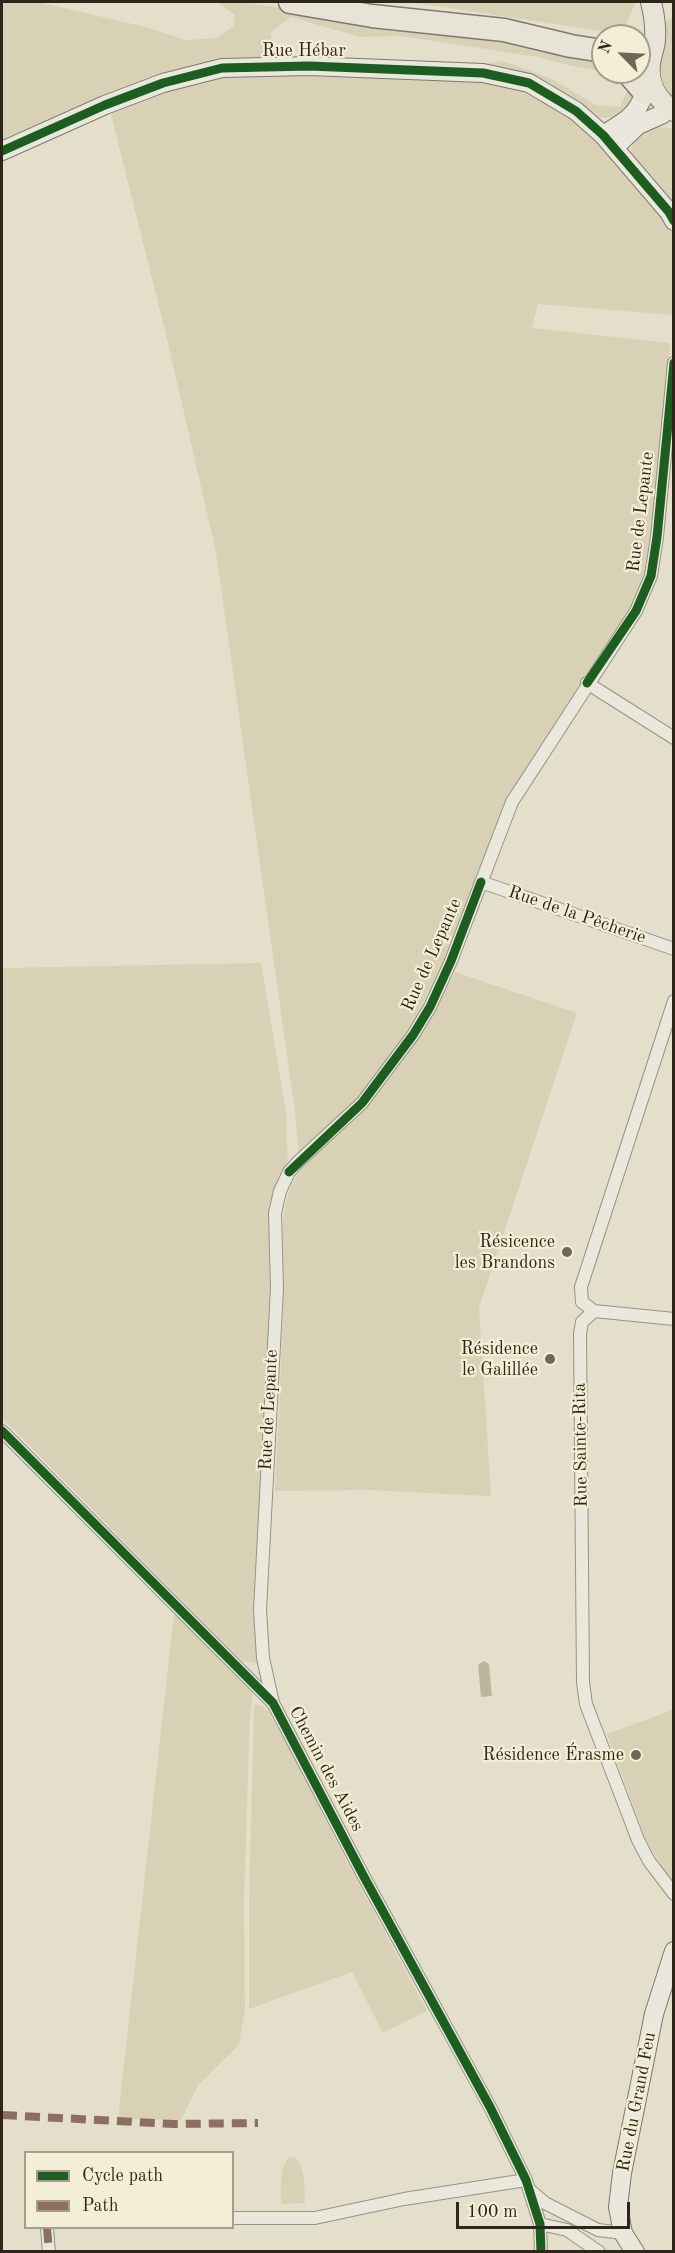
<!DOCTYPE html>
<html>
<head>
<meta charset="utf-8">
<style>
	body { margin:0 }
	#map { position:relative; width:675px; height:2253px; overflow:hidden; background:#e4dfca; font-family:"Old Standard TT",serif }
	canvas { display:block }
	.frame { position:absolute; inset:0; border:3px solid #2f261b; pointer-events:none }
	.legend { position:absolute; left:24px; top:2151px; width:210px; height:78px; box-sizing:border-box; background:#f5eed6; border:2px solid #a69e8b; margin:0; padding:8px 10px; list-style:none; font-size:18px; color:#2f261b }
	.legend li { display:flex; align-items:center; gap:12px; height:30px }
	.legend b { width:30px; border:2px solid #a69e8b }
	.north { position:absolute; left:591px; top:24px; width:60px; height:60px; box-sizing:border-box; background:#f5eed6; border:2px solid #a69e8b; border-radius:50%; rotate:294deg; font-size:16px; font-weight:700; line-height:24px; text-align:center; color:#2f261b }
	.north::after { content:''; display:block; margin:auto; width:21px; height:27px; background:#6e6758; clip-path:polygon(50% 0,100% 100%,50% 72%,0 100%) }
	.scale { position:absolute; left:456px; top:2202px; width:174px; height:27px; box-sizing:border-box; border:3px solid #2f261b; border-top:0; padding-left:8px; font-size:18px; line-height:21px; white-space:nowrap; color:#2f261b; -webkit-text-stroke:4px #f5eed6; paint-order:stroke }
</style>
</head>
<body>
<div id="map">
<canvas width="675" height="2253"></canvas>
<div class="frame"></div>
<ul class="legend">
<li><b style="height:8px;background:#1b5e20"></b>Cycle path</li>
<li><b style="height:8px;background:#8d6e63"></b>Path</li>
</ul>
<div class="north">N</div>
<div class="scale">100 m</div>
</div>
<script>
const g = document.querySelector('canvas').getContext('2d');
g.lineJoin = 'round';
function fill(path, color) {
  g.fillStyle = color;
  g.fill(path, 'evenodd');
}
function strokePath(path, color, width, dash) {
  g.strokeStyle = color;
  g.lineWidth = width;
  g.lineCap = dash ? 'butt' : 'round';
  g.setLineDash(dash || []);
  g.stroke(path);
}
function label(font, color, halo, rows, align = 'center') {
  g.font = font + ' "Old Standard TT",serif';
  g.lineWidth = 4.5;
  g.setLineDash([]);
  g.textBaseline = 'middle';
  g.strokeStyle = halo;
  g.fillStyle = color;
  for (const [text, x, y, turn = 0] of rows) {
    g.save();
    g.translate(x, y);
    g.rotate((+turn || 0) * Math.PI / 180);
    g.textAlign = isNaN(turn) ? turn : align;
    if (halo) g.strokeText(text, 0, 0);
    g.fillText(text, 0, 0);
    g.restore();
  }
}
fill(new Path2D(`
	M2,2l40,1 104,24 40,13 30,-2 17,-11 2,-12 -17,-12 -14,-1h39l202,32 63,6 95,22v9l-32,-5 -33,-9 -137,-21 -41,1 -69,-20 -20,15 2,25 -78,10 -193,77z
	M409,2h225l1,1 -13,31z
	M673,18v78c-20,-18 -12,-49 -10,-73z
	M503,61l49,18 43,26 25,2 8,-18 -24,-17h14l22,19 -15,25 -25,2 -60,-40 -58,-14z
	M256,73l210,5 46,6 48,21 38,33 64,74 11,18v85l-135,-11 -6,24 138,15 -4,83 -16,137 -8,28 -134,210 -60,153 -34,66 -32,49 -38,46 -45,42 -4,-45 -79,-560 -48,-209 -58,-232 49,-21 49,-11z
	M651,125l22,4v78l-42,-51 1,-15z
	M261,963l25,149 2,58 -14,30 -15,464 -17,-3 -240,-243v-450z
	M455,972l122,41 -98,295 12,188 -124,-6 -92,1c3,-65 7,-130 8,-195 1,-37 -7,-83 12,-117 14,-25 48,-46 67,-67 38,-41 68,-91 93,-140z
	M174,1613l79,78 -3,24 -6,187 1,107 -6,36 -41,40 -17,35 -63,-1z
	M254,1705h6l7,5 26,44 45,91 89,166 -44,22 -31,-61 -103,37v-108z
	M673,1710v174l-28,-46 -38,-104z
	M295,2157c11,11 9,32 10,46l-24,1c0,-16 -2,-32 7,-46z`), '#d8d1b5');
fill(new Path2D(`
	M484,1661l5,3 3,32 -11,1 -3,-32z`), '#beb69c');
const street = new Path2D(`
	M587,683l87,55
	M481,882l193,67
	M594,1311l-12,11 -2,12 3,348 3,22 52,136 11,21 25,33
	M594,1311l-12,-9 -1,-15 93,-286
	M594,1311l80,8
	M2,1431l271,272 90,172 127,232 36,73 14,44 1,28
	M273,1703l-10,-45 -3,-48 17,-322 -2,-75 5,-22 9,-19 9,-10 64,-59 51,-68 17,-28 21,-46 61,-159 124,-191 15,-35 6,-39 17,-174
	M531,2191l14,12 53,27 25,3
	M232,2218h83l89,-19 122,-19
	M540,2224l27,6 32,22
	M47,2228l2,24`);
const secondary = new Path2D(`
	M603,135c22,-14 32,-17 42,-42
	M614,148l24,-23 25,-11
	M2,151l103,-46 58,-22 59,-15 87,-2 174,7 46,10 47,28 27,24 66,77 5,9
	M635,2252l-12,-19 -5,-26 4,-34 32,-159 20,-63`);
const primary = new Path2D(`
	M651,2c3,12 5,24 4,37 0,7 -3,13 -4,19 -5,22 4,41 23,53`);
const highway = new Path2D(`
	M290,2l82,14 132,14 67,16 32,5
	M627,72l18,21`);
strokePath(street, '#969285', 14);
strokePath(secondary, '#7d796e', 20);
strokePath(primary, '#7d796e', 22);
strokePath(highway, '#7d796e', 25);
strokePath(street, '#eae7dd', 12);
strokePath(secondary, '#eae7dd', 18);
strokePath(primary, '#e7e3d7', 20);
strokePath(highway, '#e7e3d7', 22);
strokePath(new Path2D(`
	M2,2115l172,9 84,-1
	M47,2228l2,24`), '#8d6e63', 8, [15, 8]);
strokePath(new Path2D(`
	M2,151l103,-46 58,-22 59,-15 87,-2 174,7 46,10 47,28 27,24 66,77 5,9
	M587,683l49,-72 15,-35 6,-39 17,-174
	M289,1172l73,-69 51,-68 17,-28 21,-46 30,-79
	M2,1431l271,272 90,172 127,232 36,73 14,44 1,28`), '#1b5e20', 9);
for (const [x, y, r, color] of [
	[567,1252,6,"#6e6758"],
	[550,1359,6,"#6e6758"],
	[636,1755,6,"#6e6758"]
]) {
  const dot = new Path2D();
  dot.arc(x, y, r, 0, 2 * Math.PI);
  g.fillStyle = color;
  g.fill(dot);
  strokePath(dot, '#f5eed6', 2);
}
label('18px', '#2f261b', '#f5eed6', [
	["Rue Hébar",304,51],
	["Rue de Lepante",641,512,-83],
	["Rue de la Pêcherie",577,915,19],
	["Rue de Lepante",432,955,-66],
	["Rue de Lepante",269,1410,-87],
	["Rue Sainte-Rita",581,1445,-91],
	["Chemin des Aides",326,1769,62],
	["Rue du Grand Feu",637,2102,-79]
]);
label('18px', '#2f261b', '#f5eed6', [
	["Résicence",555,1242],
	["les Brandons",555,1263],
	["Résidence",538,1349],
	["le Galillée",538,1370],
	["Résidence Érasme",624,1755]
], 'right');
</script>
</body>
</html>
